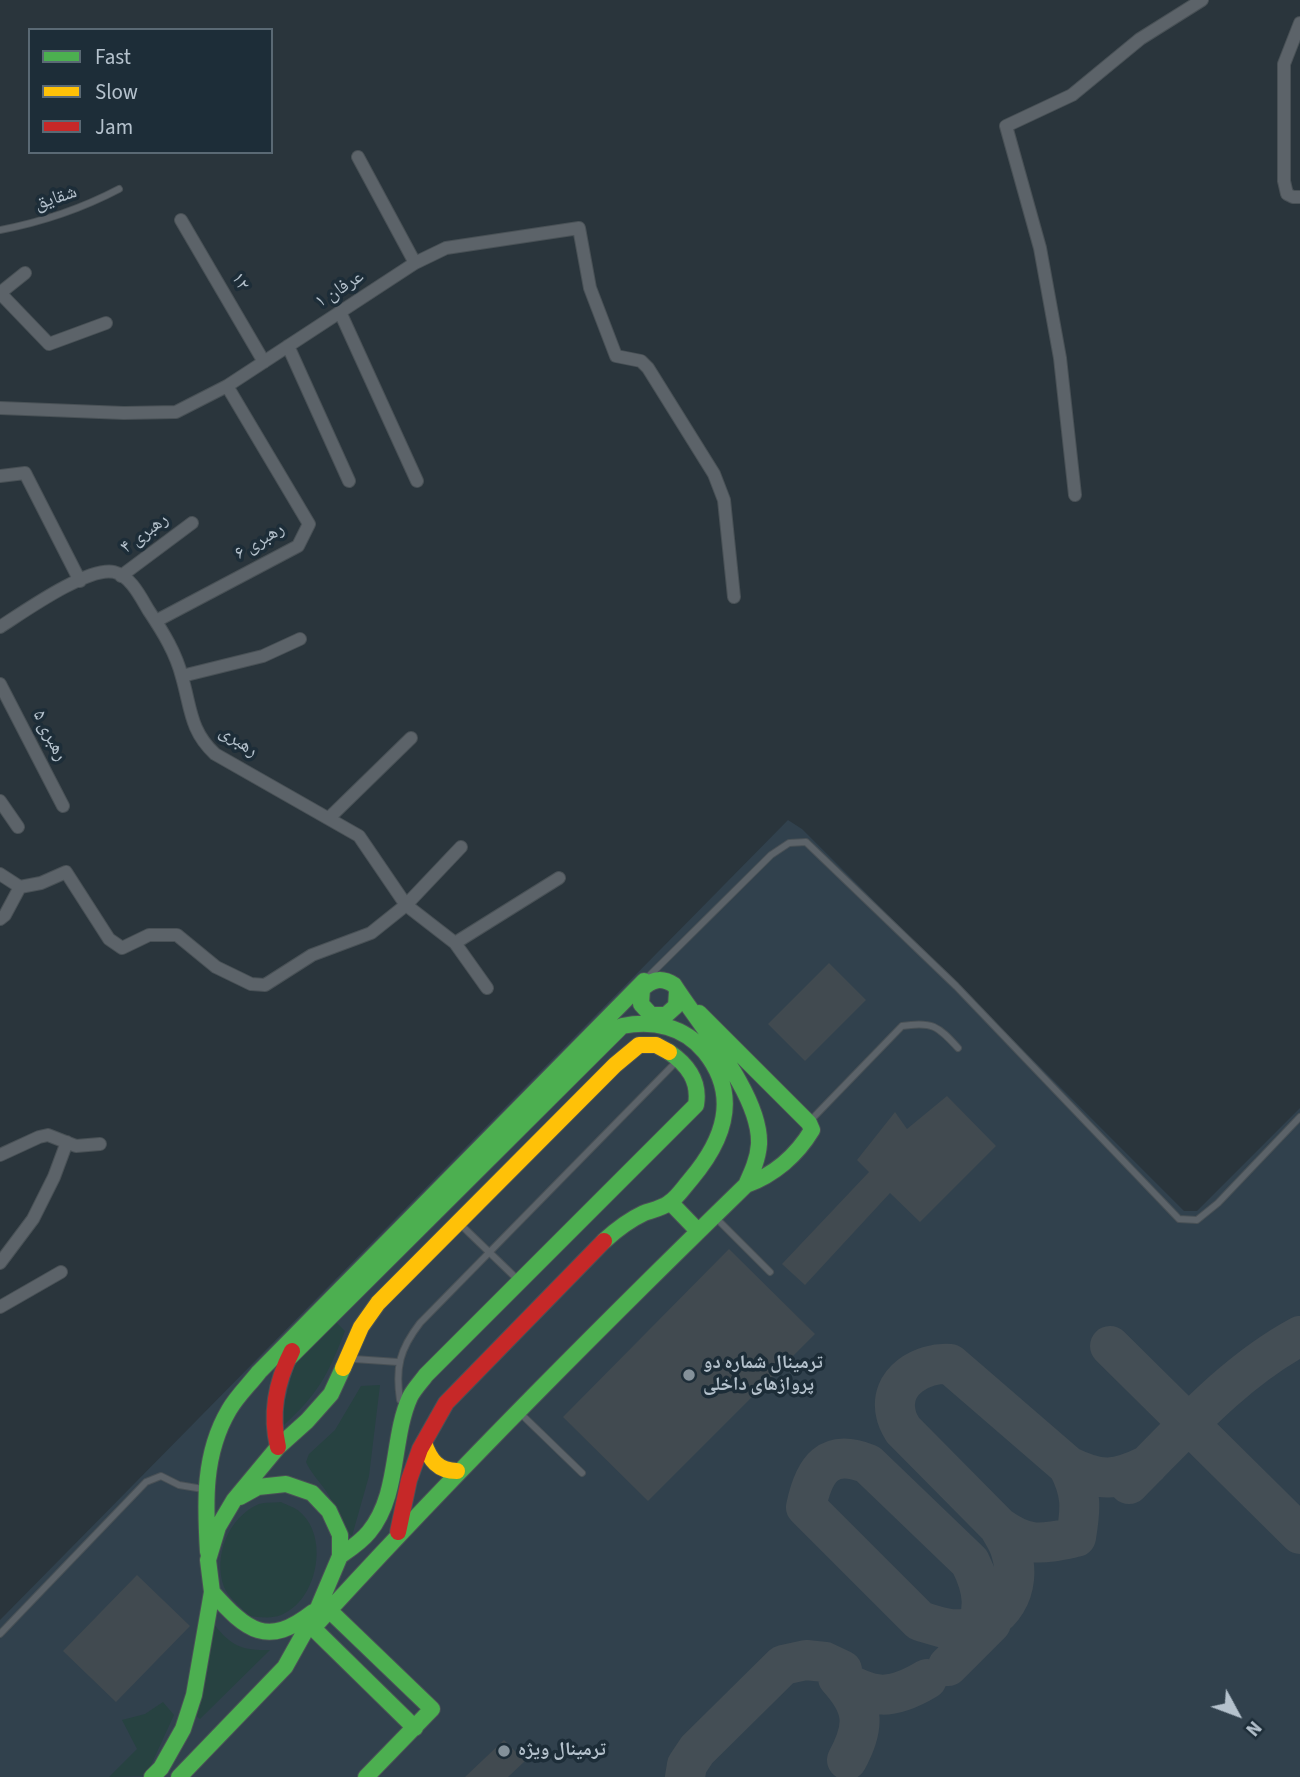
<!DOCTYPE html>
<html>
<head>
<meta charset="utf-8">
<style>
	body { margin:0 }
	#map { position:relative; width:1300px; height:1777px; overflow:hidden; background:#2a353c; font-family:"Source Sans 3",sans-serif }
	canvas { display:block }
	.legend { position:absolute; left:28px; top:28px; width:245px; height:126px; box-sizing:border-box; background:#1d2d38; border:2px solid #5a6974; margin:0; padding:9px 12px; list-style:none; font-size:21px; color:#b5c2cd }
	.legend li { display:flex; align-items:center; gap:14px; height:35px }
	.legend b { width:35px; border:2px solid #5a6974 }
	.north { position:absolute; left:1202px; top:1679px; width:70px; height:70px; -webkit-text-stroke:5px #1d2d38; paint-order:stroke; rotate:131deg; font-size:19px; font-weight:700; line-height:28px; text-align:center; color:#b5c2cd }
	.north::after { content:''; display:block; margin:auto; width:24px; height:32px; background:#b5c2cd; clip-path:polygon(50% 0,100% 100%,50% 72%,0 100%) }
</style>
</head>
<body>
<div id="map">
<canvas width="1300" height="1777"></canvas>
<ul class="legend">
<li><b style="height:9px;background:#4caf50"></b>Fast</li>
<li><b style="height:9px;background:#ffc107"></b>Slow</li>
<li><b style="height:9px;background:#c62828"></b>Jam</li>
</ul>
<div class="north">N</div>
</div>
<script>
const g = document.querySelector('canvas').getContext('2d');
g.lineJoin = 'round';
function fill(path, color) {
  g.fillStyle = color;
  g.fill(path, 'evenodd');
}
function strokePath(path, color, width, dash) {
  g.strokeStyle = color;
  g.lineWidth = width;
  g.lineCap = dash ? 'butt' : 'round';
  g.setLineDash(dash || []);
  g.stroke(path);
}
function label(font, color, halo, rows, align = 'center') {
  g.font = font + ' "Source Sans 3","Noto Naskh Arabic",sans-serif';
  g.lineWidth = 7;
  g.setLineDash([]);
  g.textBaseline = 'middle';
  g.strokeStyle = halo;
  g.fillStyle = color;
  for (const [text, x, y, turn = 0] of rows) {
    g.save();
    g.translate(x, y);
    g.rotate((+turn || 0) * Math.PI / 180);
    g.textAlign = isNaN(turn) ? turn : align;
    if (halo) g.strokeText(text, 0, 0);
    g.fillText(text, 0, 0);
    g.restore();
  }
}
fill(new Path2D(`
	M788,820l14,9 382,382h13l103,-103v669h-1300v-157z`), '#31414d');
fill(new Path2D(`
	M334,1320l11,11c-17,44 -27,63 -61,94l-2,-12 12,-47z
	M380,1385l-11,91 -17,60c-14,-10 -16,-31 -26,-45 -7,-10 -15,-18 -20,-29l3,-8 26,-24 26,-44z
	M281,1502c6,3 15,6 19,10 30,26 17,89 -19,103 -10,4 -21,2 -32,1 -7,-8 -21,-19 -25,-29 -11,-30 4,-70 35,-83 6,-2 15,-1 22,-2z
	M213,1623c17,22 28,28 57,27l-70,69 -4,-3z
	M163,1702l11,13 -28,61 -37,1 28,-28 -15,-29 23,-6z`), '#274241');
strokePath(new Path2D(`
	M1110,1346l190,188
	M1068,1466c14,27 13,42 8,71 -34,7 -48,11 -77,-10l-96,-97c-3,-5 -6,-10 -7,-16 -8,-33 27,-52 54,-50l118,102c33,16 47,15 80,-1
	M1129,1484c53,-53 104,-112 171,-148
	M973,1641c12,-32 12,-49 -3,-79l-102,-98c-40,-16 -54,5 -62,43l114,114c14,4 28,10 43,8 39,-4 60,-41 48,-77 -2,-9 -8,-17 -12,-25
	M948,1666l43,-43
	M847,1760c19,-35 17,-53 -9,-82 35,22 54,22 89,1
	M685,1777l2,-12 10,-15 86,-85 23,-5 19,2 17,8`), '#444e55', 40);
fill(new Path2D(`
	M829,963l37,37 -61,61 -37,-37z
	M947,1096l49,50 -76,76 -30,-29 -85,92 -23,-21 87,-92 -12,-12 38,-48 12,17z
	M729,1249l86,85 -167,167 -85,-84z
	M137,1575l53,51 -74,76 -53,-51z
	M504,1740l21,21 -17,16h-43z`), '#414a50');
const lane = new Path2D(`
	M0,230c42,-8 81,-21 119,-41
	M650,975l121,-120 18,-12 17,-1 150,144 223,233 18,1 21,-17 82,-86
	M810,1121l92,-95c30,-5 36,0 56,22
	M715,1217l55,55
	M461,1225l55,53
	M354,1359l44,3
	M400,1400c-5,-33 0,-51 20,-77l255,-260
	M519,1412l63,61
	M0,1634l146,-152 15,-6 18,9 24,4`);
const street = new Path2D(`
	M1300,23l-16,41v117l3,13 6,3h7
	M358,157l57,106
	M181,220l83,142
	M0,293l49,51 57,-21
	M0,293l25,-20
	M340,312l77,169
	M288,346l61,135
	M0,408l124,5 52,-1 51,-26 188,-123 31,-15 133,-20 11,60 26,68 25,5 7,7 66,106 10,26 10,97
	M0,476l25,-3 55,108
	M1075,495l-15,-137 -20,-110 -34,-122 66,-31 68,-56 62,-39
	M121,576l71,-53
	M156,621l142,-75 11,-22 -82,-138
	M0,627c22,-14 88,-61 114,-55 17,4 27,26 35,39 14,21 27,42 33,66 9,31 8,54 33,77l144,82 47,69 49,38 32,45
	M182,676l81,-20 37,-17
	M0,684l63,122
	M0,801l18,26
	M329,818l82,-80
	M0,874l20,13
	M20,887l21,-4 25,-11 43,67 13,9 27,-13h28l39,32 35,17 14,1 47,-30 59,-22 35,-28 55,-58
	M0,919l5,-4 15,-28
	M455,943l104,-65
	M0,1155l39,-18 9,-2 28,11 24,-2
	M0,1263l33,-44 21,-42 13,-35
	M0,1307l61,-35`);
const fast = new Path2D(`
	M699,1013l110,110 3,7c-15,25 -38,45 -66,55
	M670,1202l28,29
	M288,1359l334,-333c31,-6 62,0 83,26 35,44 19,88 -14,127 -7,8 -13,18 -22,24 -7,5 -16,7 -25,10 -15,7 -28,17 -40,28
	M208,1552c-3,-49 -5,-98 21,-142 8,-14 20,-25 30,-38l385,-391
	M340,1556c10,-7 21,-14 29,-24 31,-38 22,-93 41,-135 4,-8 11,-15 16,-22l270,-270c4,-24 -8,-40 -27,-53
	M212,1592c35,39 55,56 101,20
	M329,1610l103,99 -66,68
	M313,1628c139,-153 285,-299 433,-443 6,-13 12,-26 13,-41 2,-49 -59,-118 -85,-159 -12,-8 -22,-6 -32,4l-1,15 10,11h15l10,-9 1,-15
	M313,1628l102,100
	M152,1777l9,-9 22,-39 11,-34 18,-103 -4,-32 10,-33 16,-27 44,-53 29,-26 24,-27 12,-26
	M179,1777l106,-110 33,-59 22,-52v-21l-11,-24 -17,-18 -26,-9 -28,3 -18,10`);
const slow = new Path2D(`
	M343,1368l18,-41 17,-24 237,-238 24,-20h17l13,7
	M424,1443c6,17 14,28 33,28`);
const jam = new Path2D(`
	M278,1447c-8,-34 -2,-65 14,-96
	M398,1532l11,-52 11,-31 26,-46 158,-162`);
strokePath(lane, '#495156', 8);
strokePath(street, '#495156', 14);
strokePath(fast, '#495156', 18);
strokePath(slow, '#495156', 18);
strokePath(jam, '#495156', 18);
strokePath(lane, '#5c6369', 6);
strokePath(street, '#5c6369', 12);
strokePath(fast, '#4caf50', 16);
strokePath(slow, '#ffc107', 16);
strokePath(jam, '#c62828', 16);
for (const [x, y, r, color] of [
	[689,1375,7,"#84919a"],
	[504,1751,7,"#84919a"]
]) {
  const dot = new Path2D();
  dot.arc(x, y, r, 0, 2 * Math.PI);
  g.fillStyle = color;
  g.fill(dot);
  strokePath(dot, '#1d2d38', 2.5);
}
label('19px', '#b5c2cd', '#1d2d38', [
	["شقایق",56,199,-18],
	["۱۲",239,282,60],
	["عرفان ۱",340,290,-33],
	["رهبری ۴",145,534,-37],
	["رهبری ۶",260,542,-31],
	["رهبری ۵",49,736,63],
	["رهبری",238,742,34]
]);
label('bold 19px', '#b5c2cd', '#1d2d38', [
	["ترمینال شماره دو",703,1364],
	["پروازهای داخلی",703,1386],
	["ترمینال ویژه",518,1751]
], 'left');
</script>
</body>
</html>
